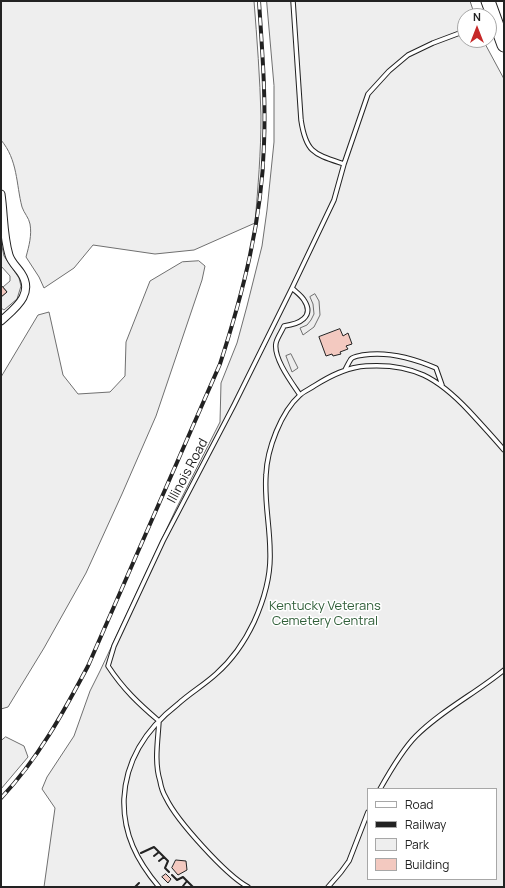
<!DOCTYPE html>
<html>
<head>
<meta charset="utf-8">
<style>
	body { margin:0 }
	#map { position:relative; width:505px; height:888px; overflow:hidden; background:#fff; font-family:Manrope,sans-serif }
	canvas { display:block }
	.frame { position:absolute; inset:0; border:2px solid #222; pointer-events:none }
	.legend { position:absolute; left:367px; top:788px; width:130px; height:92px; box-sizing:border-box; background:#fff; border:1px solid #a7a7a7; margin:0; padding:5px 7px; list-style:none; font-size:12px; color:#222 }
	.legend li { display:flex; align-items:center; gap:8px; height:20px }
	.legend b { width:20px; border:1px solid #a7a7a7 }
	.north { position:absolute; left:457px; top:8px; width:40px; height:40px; box-sizing:border-box; background:#fff; border:1px solid #a7a7a7; border-radius:50%; rotate:0deg; font-size:11px; font-weight:700; line-height:16px; text-align:center; color:#222 }
	.north::after { content:''; display:block; margin:auto; width:14px; height:18px; background:#c62828; clip-path:polygon(50% 0,100% 100%,50% 72%,0 100%) }
</style>
</head>
<body>
<div id="map">
<canvas width="505" height="888"></canvas>
<div class="frame"></div>
<ul class="legend">
<li><b style="height:5px;background:#fff"></b>Road</li>
<li><b style="height:5px;background:#222"></b>Railway</li>
<li><b style="height:11px;background:#eee"></b>Park</li>
<li><b style="height:11px;background:#f3c9c0"></b>Building</li>
</ul>
<div class="north">N</div>
</div>
<script>
const g = document.querySelector('canvas').getContext('2d');
g.lineJoin = 'round';
function fill(path, color) {
  g.fillStyle = color;
  g.fill(path, 'evenodd');
}
function strokePath(path, color, width, dash) {
  g.strokeStyle = color;
  g.lineWidth = width;
  g.lineCap = dash ? 'butt' : 'round';
  g.setLineDash(dash || []);
  g.stroke(path);
}
function label(font, color, halo, rows, align = 'center') {
  g.font = font + ' Manrope,sans-serif';
  g.lineWidth = 3;
  g.setLineDash([]);
  g.textBaseline = 'middle';
  g.strokeStyle = halo;
  g.fillStyle = color;
  for (const [text, x, y, turn = 0] of rows) {
    g.save();
    g.translate(x, y);
    g.rotate((+turn || 0) * Math.PI / 180);
    g.textAlign = isNaN(turn) ? turn : align;
    if (halo) g.strokeText(text, 0, 0);
    g.fillText(text, 0, 0);
    g.restore();
  }
}
const green = new Path2D(`
	M1,1h253c3,38 6,77 7,115 0,36 -3,71 -6,107l-61,27 -39,4 -62,-9 -19,23 -30,20 -5,-11 -13,-20c3,-11 6,-22 4,-33 -1,-6 -6,-11 -8,-17 -6,-23 -4,-47 -21,-67z
	M267,1h203l5,15h-10v24h18l21,39v808h-460l11,-79 -13,-19 5,-12 27,-41 16,-45 10,-20 76,-162 44,-87 1,-39 16,-40 10,-37 15,-60 5,-36 7,-68v-56zM368,789h128v90h-128z
	M1,242l3,14 15,22 2,8 -4,13 -13,11 -3,-2v-11l6,-5 -4,-5 7,-6v-5l-9,-10z
	M199,261l6,5 -3,14 -46,136 -34,78 -36,79 -42,75 -36,59 -7,2v-332l37,-62 11,-3 14,63 15,19 32,-2 15,-16 1,-34 24,-61 32,-19z
	M6,737l18,9 4,11 -27,32v-48z`);
fill(green, '#eee');
strokePath(green, '#6f6f6f', 1);
const parking = new Path2D(`
	M315,294l4,7 1,14 -6,12 -11,8 -3,-7 7,-3 4,-5 3,-6 -1,-10 -3,-7z
	M291,354l7,14 -6,4 -6,-16z`);
fill(parking, '#ededed');
strokePath(parking, '#6f6f6f', 1);
const building = new Path2D(`
	M1,285l6,7 -6,5z
	M340,329l3,7 5,-3 4,11 -6,2 2,3 -8,3 1,2 -8,2 -1,-2 -6,2 -7,-19z
	M176,860l10,1 1,9 -9,5 -6,-7z
	M166,874l5,5 -3,4 -6,-6z`);
fill(building, '#f3c9c0');
strokePath(building, '#222', 1);
const lane = new Path2D(`
	M344,164l24,-70 21,-23 19,-16 25,-12 32,-12
	M292,288c4,4 9,7 12,12 11,17 -5,24 -20,26 -2,5 -7,12 -8,17 -3,15 16,40 24,52
	M345,370c2,-4 4,-8 6,-11 3,-3 8,-3 12,-4 25,-4 50,3 73,13l6,17
	M380,789c9,-16 23,-40 36,-53 26,-26 60,-43 88,-66
	M159,887c-22,-26 -36,-53 -35,-88 2,-41 23,-71 54,-95 12,-11 26,-19 38,-30 16,-14 29,-33 38,-52 10,-22 17,-46 16,-70 0,-26 -6,-52 -4,-77 1,-26 15,-63 34,-80 4,-4 10,-6 14,-9 16,-10 33,-19 52,-20 47,-3 72,12 103,45 12,13 24,26 35,39
	M248,887c-22,-12 -71,-66 -82,-89 -3,-5 -5,-11 -6,-17 -6,-19 -2,-41 -1,-60 -20,-17 -36,-32 -51,-55l6,-20 49,-105 71,-136 58,-117 42,-88 10,-36c-30,-10 -38,-11 -43,-44l-8,-119
	M328,887l13,-15 8,-11 19,-49`);
const street = new Path2D(`
	M1,194c3,20 2,41 8,61 2,7 8,12 12,18 14,21 -6,35 -20,48`);
const highway = new Path2D(`
	M488,1l16,44`);
strokePath(lane, '#222', 5.5);
strokePath(street, '#222', 9);
strokePath(highway, '#222', 15);
strokePath(lane, '#fff', 3.5);
strokePath(street, '#fff', 7);
strokePath(highway, '#fff', 13);
const rail = new Path2D(`
	M1,798c37,-39 62,-85 87,-132l132,-302c23,-71 42,-144 44,-220 2,-48 -2,-95 -5,-143`);
strokePath(rail, '#222', 4);
strokePath(rail, '#fff', 2.5, [8]);
strokePath(new Path2D(`
	M141,853l13,-6 14,14 -3,7 4,4
	M154,856l5,-4
	M159,861l5,-4
	M172,875l5,5 6,-3 10,10
	M183,886l4,-5
	M135,887l4,-4`), '#222', 2);
label('13px', '#222', '#fff', [
	["Illinois Road",188,471,-62]
]);
label('13px', '#2f5e38', '#fff', [
	["Kentucky Veterans",325,606],
	["Cemetery Central",325,621]
]);
</script>
</body>
</html>
